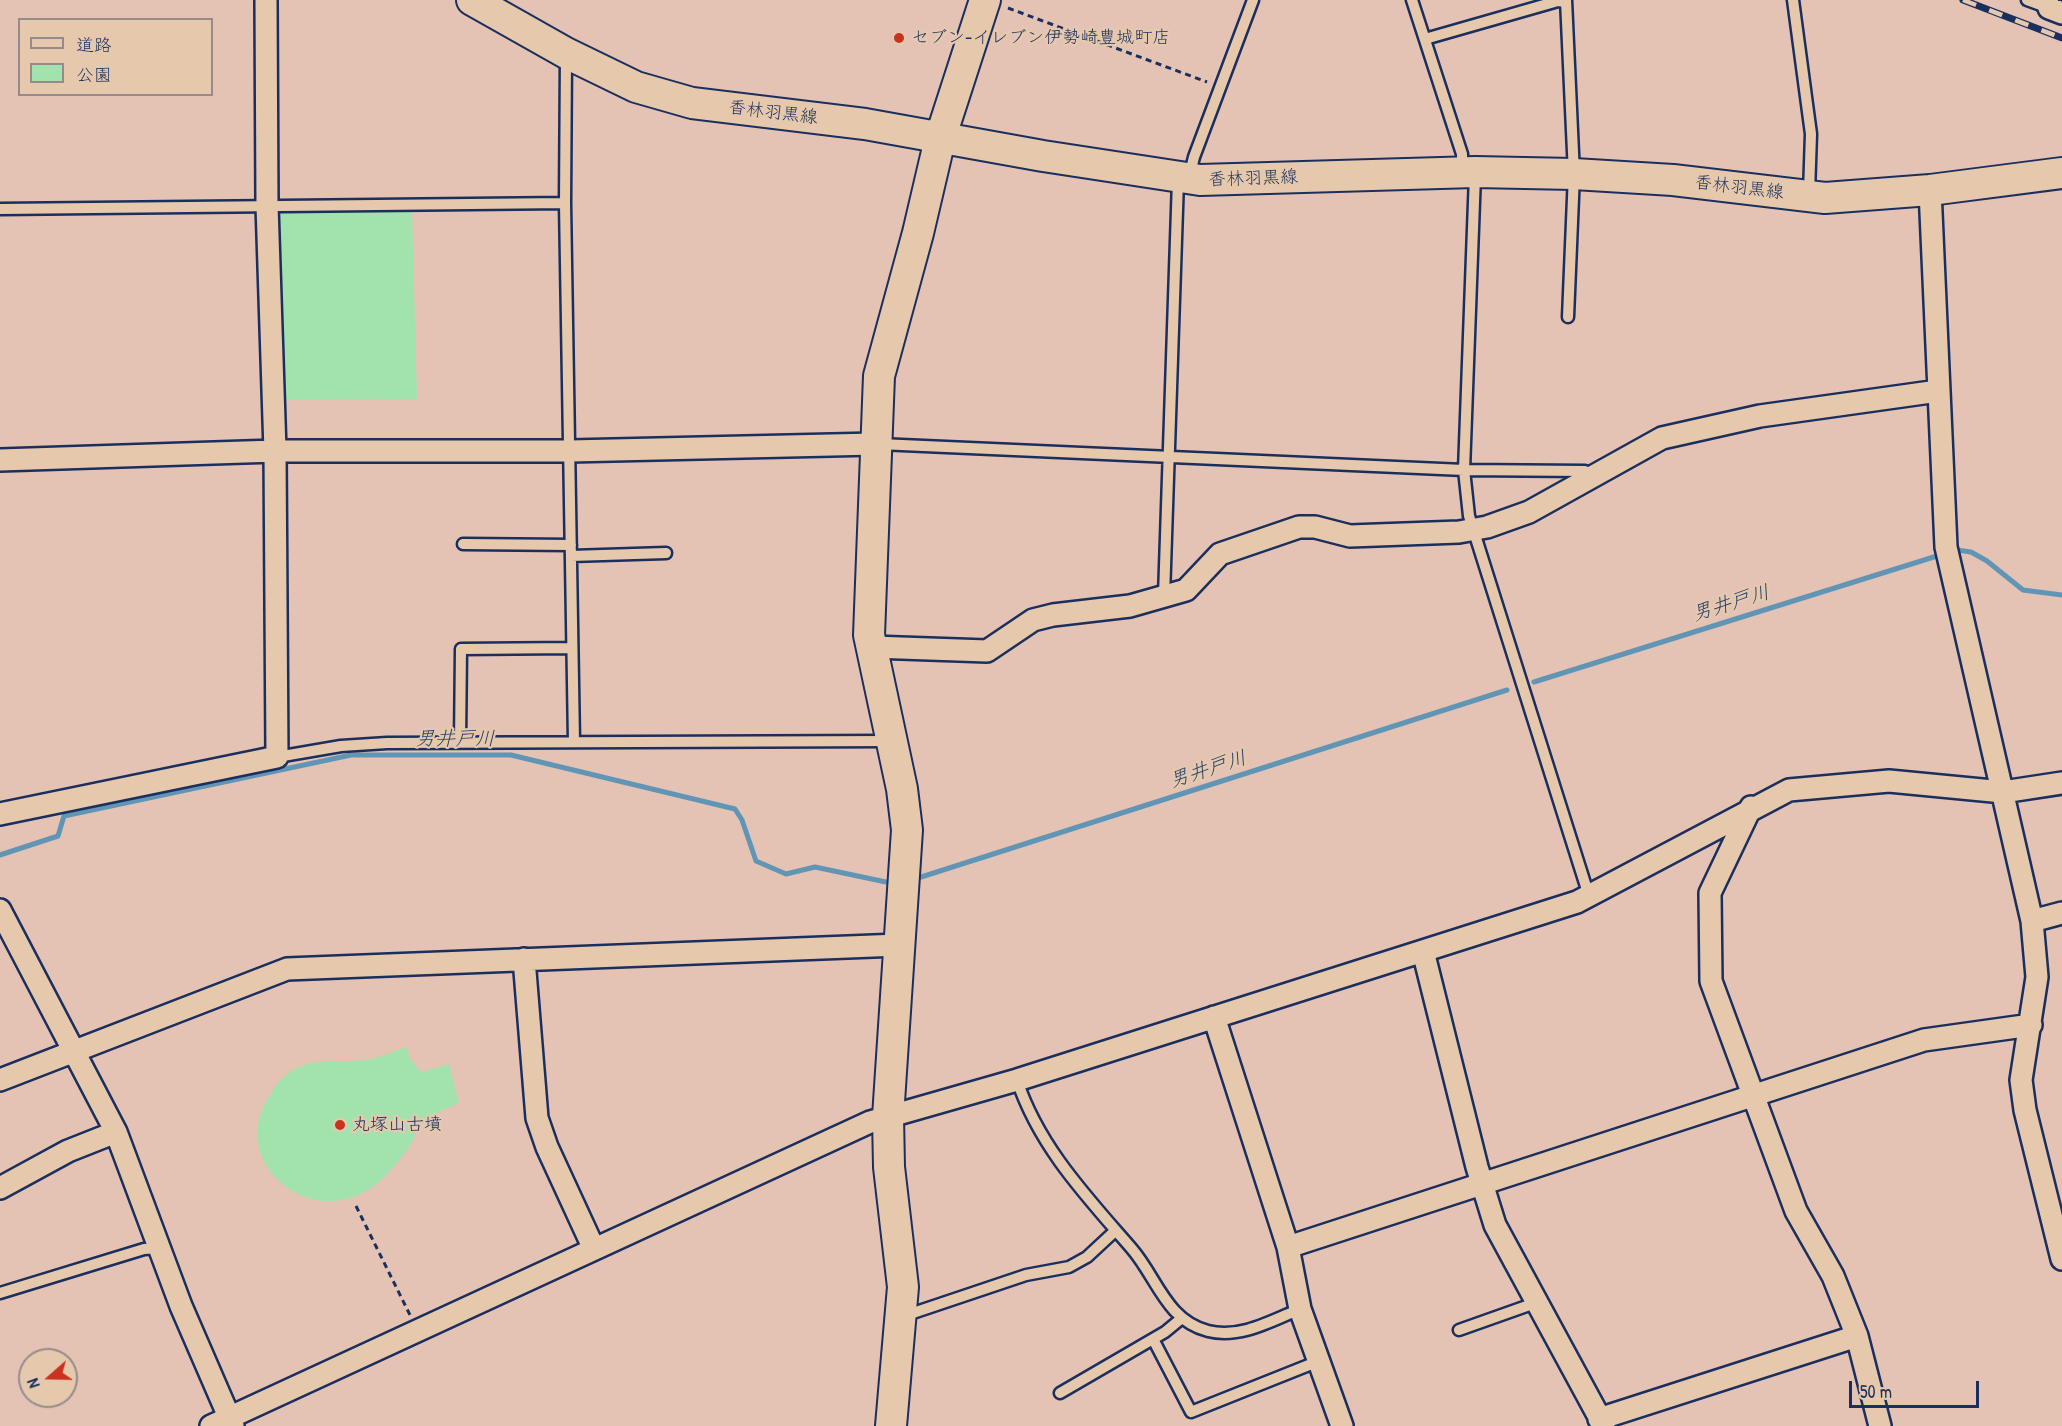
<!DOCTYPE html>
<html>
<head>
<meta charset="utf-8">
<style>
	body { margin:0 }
	#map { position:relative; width:2062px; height:1426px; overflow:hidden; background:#e4c3b4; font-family:"Patrick Hand","Klee One",sans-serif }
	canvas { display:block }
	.legend { position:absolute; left:18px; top:18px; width:195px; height:78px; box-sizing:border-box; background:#e6c9ad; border:2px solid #958b8d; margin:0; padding:8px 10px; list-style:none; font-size:18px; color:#1b2f5e }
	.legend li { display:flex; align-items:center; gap:12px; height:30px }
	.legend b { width:30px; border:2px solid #958b8d }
	.north { position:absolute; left:18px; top:1348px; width:60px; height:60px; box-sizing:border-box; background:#e6c9ad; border:2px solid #958b8d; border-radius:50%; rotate:250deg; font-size:16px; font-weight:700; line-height:24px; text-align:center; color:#1b2f5e }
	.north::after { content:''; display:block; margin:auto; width:21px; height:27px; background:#c8321e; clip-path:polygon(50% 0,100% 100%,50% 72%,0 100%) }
	.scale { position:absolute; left:1849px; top:1381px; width:130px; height:27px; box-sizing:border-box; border:3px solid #1b2f5e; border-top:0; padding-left:8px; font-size:18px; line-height:21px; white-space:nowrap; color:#1b2f5e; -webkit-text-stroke:4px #e6c9ad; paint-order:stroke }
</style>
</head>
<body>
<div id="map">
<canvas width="2062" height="1426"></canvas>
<ul class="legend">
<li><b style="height:8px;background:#e6c9ad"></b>道路</li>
<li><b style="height:16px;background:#a2e3ad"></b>公園</li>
</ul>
<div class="north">N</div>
<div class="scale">50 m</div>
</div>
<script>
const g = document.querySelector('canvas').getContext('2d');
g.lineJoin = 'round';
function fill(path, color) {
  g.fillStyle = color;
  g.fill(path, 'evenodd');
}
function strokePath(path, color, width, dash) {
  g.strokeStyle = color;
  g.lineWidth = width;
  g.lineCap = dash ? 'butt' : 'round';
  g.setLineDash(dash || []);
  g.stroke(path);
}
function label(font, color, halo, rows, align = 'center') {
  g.font = font + ' "Patrick Hand","Klee One",sans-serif';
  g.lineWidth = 4.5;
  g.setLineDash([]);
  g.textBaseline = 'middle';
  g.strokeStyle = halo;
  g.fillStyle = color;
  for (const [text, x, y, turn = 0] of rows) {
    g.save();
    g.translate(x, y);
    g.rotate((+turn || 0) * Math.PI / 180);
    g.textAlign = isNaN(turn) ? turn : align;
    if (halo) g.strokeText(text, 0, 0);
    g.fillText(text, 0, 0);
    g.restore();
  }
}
fill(new Path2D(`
	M412,210l5,189 -133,1 -4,-187z
	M406,1047l5,13 10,12 28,-8 10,39c-11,5 -27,11 -36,20 -6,6 -9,17 -14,24 -13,18 -31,41 -53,49 -62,24 -126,-42 -86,-101 5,-9 12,-18 21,-24 25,-15 53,-7 80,-12 12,-3 24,-8 35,-12z`), '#a2e3ad');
strokePath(new Path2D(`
	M1957,550l14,2 16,9 36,29 39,5
	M1534,682l403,-126
	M0,855l58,-19 6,-20 287,-61h160l224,54 7,11 14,41 30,13 29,-7 71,15
	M918,878l589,-188`), '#6195b6', 5);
const lane = new Path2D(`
	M1412,0l50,154v18
	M1566,0l8,174 -6,143
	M1793,0l18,134 -2,59
	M2027,0l22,8
	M1425,39l133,-38 8,1
	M566,57l-1,146 9,539
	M1475,175l-11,295 5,46 120,380
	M1189,177l5,-20 59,-157
	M0,209l565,-6
	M879,444l585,26 121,1 9,4
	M463,544l108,1
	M571,556l95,-3
	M1164,596l14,-416
	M460,742l1,-93 111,-1
	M277,757l64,-11 46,-3 503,-2
	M1017,1080c22,67 70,117 115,169 25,29 34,71 76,82 32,8 63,-10 92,-22
	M0,1293l144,-44 17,-1
	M904,1316l122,-41 43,-8 18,-10 28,-26
	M1459,1330l79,-28
	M1153,1339l38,73 128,-51
	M1060,1393l105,-61 17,-14`);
const street = new Path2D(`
	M2047,0l2,8 13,5
	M1930,190l16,357 86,374 5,56 -16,103 4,30 37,149
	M0,460l275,-9h295l305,-7
	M872,647l115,4 46,-31 20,-5 77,-9 56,-16 34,-36 79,-27h16l35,9 109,-4 28,-5 42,-15 133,-74 98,-22 178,-25
	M1751,807l-41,86 1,88 85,230 37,65 24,60 23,90
	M0,814l277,-57 -2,-306 -8,-246 -1,-205
	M0,910l116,222 65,174 52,120
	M2032,921l30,-8
	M1423,951l54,216 18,58 109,201
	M524,959l13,159 10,29 47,102
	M1214,1017l74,230 12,62 42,117
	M0,1080l287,-111 612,-24
	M0,1188l68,-37 48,-19
	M1288,1247l636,-207 107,-15
	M1599,1419l258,-83
	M211,1426l659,-304 147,-42 560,-178 212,-112 100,-9 114,11 59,-9`);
const secondary = new Path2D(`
	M472,0l94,53 70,34 56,16 173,21 178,32 157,24 275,-8 99,2 99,6 152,18 105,-8 132,-17
	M891,1426l12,-139 -14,-120 -1,-50 19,-287 -5,-41 -33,-154 10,-259 39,-143 22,-94 45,-139`);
strokePath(lane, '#1b2f5e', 15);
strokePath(street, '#1b2f5e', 26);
strokePath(secondary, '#1b2f5e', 34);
strokePath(new Path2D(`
	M1008,8l199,74
	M356,1206l54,109`), '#1b2f5e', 3, [6, 4.5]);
strokePath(lane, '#e6c9ad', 10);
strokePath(street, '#e6c9ad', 21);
strokePath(secondary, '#e6c9ad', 30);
const rail = new Path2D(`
	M1963,0l99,38`);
strokePath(rail, '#1b2f5e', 7);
strokePath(rail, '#e6c9ad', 4.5, [14]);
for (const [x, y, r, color] of [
	[899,38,6,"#c8321e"],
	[340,1125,6,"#c8321e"]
]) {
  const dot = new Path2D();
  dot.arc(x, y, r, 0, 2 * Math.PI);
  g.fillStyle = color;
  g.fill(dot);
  strokePath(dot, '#e6c9ad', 2);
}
label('18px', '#1b2f5e', '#e6c9ad', [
	["セブン-イレブン伊勢崎豊城町店",911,38],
	["丸塚山古墳",352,1125]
], 'left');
label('18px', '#1b2f5e', '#e6c9ad', [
	["香林羽黒線",773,113,7],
	["香林羽黒線",1253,179,-2],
	["香林羽黒線",1739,188,7]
]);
label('italic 20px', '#27406d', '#e6c9ad', [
	["男井戸川",1731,604,-17],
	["男井戸川",455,740],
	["男井戸川",1208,770,-18]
]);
</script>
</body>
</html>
